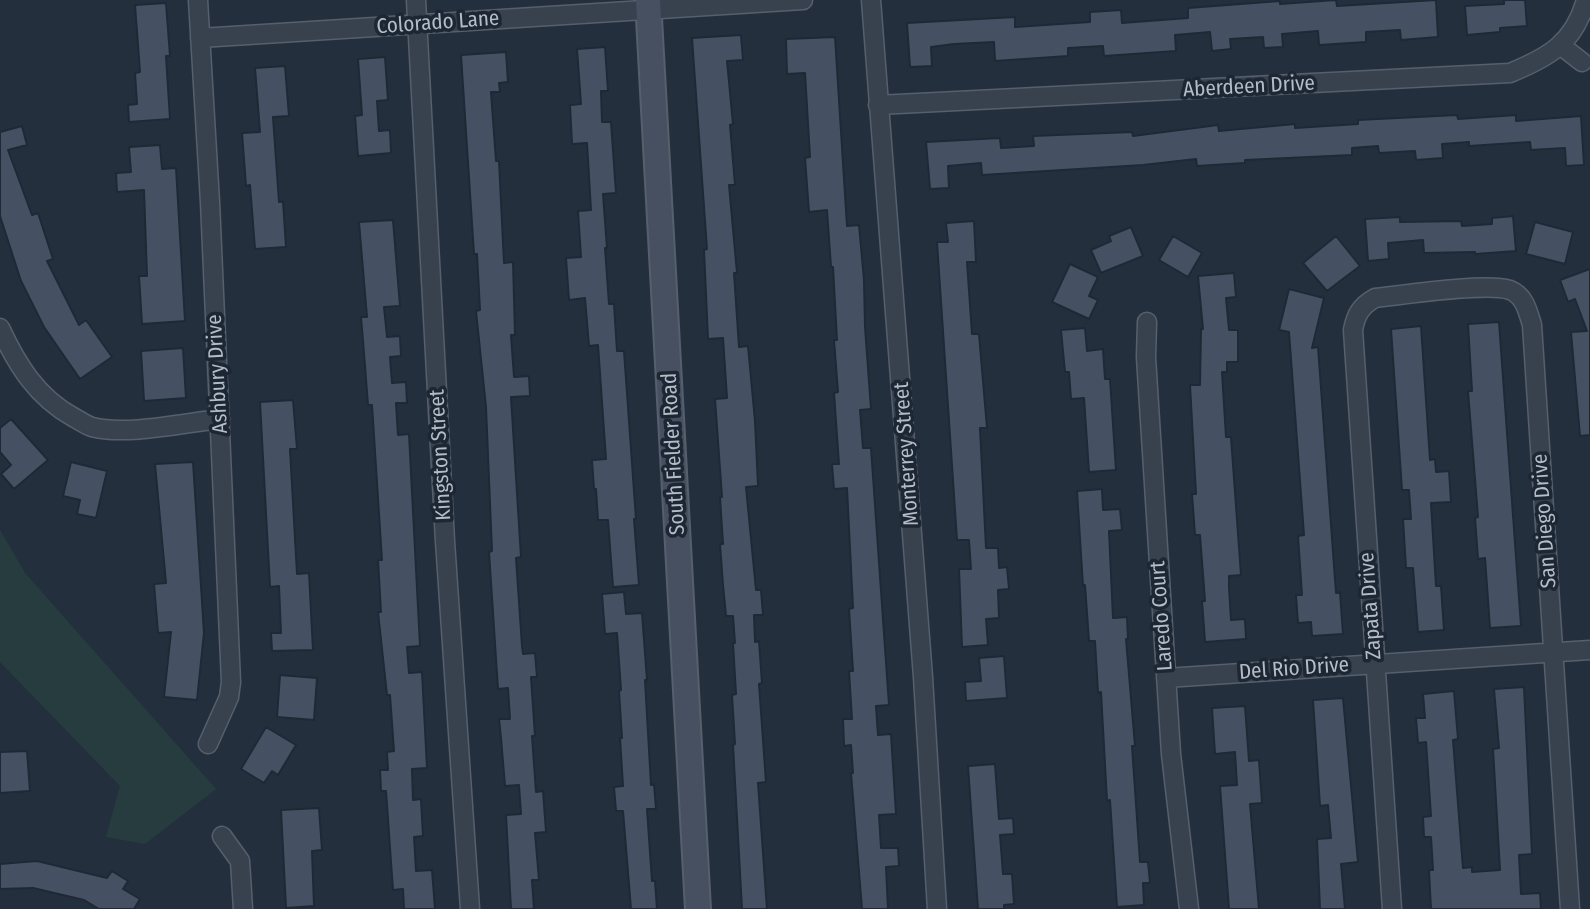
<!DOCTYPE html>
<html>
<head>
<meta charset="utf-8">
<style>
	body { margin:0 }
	canvas { display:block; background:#242f3e }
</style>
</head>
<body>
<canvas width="1590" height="909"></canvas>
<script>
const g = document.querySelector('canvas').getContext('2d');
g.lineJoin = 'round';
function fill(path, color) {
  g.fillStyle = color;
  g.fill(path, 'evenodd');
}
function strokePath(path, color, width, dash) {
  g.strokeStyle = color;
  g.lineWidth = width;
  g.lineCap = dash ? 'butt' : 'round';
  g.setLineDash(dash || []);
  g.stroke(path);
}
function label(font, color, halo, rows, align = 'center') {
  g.font = font + ' "Fira Sans Condensed",sans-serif';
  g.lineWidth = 7;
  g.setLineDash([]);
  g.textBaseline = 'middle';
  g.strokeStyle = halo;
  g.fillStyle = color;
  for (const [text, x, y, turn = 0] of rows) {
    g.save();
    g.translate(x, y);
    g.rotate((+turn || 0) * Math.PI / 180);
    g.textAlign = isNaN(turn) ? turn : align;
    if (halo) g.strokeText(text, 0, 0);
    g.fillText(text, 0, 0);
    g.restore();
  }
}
fill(new Path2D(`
	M0,530l25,43 191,216 -71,55 -39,-7 14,-51 -120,-124z`), '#263c3f');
const building = new Path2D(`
	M1336,0l1,6 99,-6 2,37 -37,3 -1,-10 -34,2v10l-47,3 -1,-14 -36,3 1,13 -19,1 -1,-11 -33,2 1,10 -19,2 -2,-19 -35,3 1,16 -72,5 -1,-10 -35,2v8l-73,5 -1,-19 -40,2 -23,3 1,19 -22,1 -3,-44 108,-6v10l75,-5v-10l31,-2 1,13 66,-5v-10l92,-7v3z
	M1504,0h21l2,26 -27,2v4l-33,3 -2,-29 39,-2z
	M166,3l4,53h-4l4,63 -41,3 -1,-17 9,-1 -2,-31 5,-1 -5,-67z
	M741,35l2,25 -16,1 6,63 -3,1 5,60h-6l8,88h-3l5,74 9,-1 7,75 3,65 -12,1 10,103h5l2,25h-9l1,27 4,-1 3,42 -3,1 7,98 -8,1 9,126h-25l-9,-164 2,-1 -3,-49 4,-1 -3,-51h2l-2,-27h-7l-3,-31 -3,-41h3l-3,-47h2l-7,-98 12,-1 -4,-60 -15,1 -4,-89 3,-1 -15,-211z
	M835,37l12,189 12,-1 5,55 1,47 6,82 -11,1 3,38h8l18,257 -13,1 2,29 13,-1 5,80 -17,1 2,33h17l1,18 -13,1 2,42h-26l-11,-136h2l-2,-28 -7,1 -1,-27h9l-3,-48h4l-4,-62 4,-1 -6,-120 -13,1 -2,-25h7l-5,-71 4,-1 -4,-52h3l-4,-73h-2l-4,-57 -18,2 -4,-54 5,-1 -5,-84 -18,1 -1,-35z
	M605,47l3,44h-7l1,31h9l5,71 -13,1 4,54h-2l4,56h5l3,47h7l12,168h-2l5,66 -26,2 -5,-67h-10l-2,-31h-2l-2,-29 14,-1 -8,-114 -9,1 -4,-48 -16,2 -3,-42 15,-1 -3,-46 13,-1 -4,-67 -15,1 -2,-39 11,-1 -4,-55z
	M506,52l2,30 -9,1 1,9h-9l5,69h3l5,102 9,-1 2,73h-4l3,42 15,-1 1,20 -19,1 10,160 -5,1 6,88 1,8 12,-1 2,24h-6l4,59h-3l4,56 7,-1 3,41 -11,1 4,47h-7l2,29h-23l-5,-94 15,-1 -2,-29 -14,1 -4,-48 -2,-19h11l-2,-31 -10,1 -9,-137 3,-1 -6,-144 -10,-96 4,-1 -3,-56h-3l-13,-199z
	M385,57l3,43 -11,1 2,30 11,-1 1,23 -33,3 -3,-40 7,-1 -4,-56z
	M285,66l4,50 -16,1 6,85 4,-1 3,46 -31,2 -5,-64 -4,1 -4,-53 18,-1 -5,-64z
	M1457,115l1,4 58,-4v6l65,-5 3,49 -18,1 -1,-18 -34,2 -1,-8 -61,4v-4l-27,2 1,14 -27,2 -1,-9 -36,2 -1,-7 -26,2v7l-107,5v3l-48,3 -1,-7 -53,6 -161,10 -1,-12 -33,3 1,22 -19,1 -4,-47 74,-4 1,10 33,-2 -1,-10 99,-4 1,4 85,-11 1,6 76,-7v4l63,-4v-4z
	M22,126l5,19 -19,5 24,65 6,-2 15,46 -6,2 32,64 7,-5 26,37 -32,22 -36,-52 -23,-46 -21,-65v-84z
	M160,145l2,24 14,-1 9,153 -43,3 -3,-48h8l-3,-86 -27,2 -1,-19 15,-1 -2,-25z
	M1513,216l3,35 -41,3v-2l-51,1 -1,-13 -35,3 1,16 -21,2 -3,-42 35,-2v5l61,-1 1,5 30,-2v-6z
	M393,220l7,86 -16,1 3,30 13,-1 1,20 -11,1 2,26 14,-1 1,21h-11l2,32 11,-1 11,212 -13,1 2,26 13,-1 5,96 -15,1 1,31 8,-1 2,37 -9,1 2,34 16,-1 3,39h-31l-1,-20 -10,1 -7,-99h-5l-1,-21h8l-1,-18 7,-1 -4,-56h-3l-9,-83h3l-3,-52h4l-10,-155h-4l-4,-52 -3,-36h6l-8,-95z
	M974,221l2,41h-9l5,72h7l8,94h-7l6,120h12l1,20 8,-1 2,22 -11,1 1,28 -13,1 2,26 -26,2 -3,-78h12l-2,-29h-12l-20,-298h11l-2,-19z
	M1535,222l38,10 -8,32 -39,-10z
	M1131,227l12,29 -42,17 -10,-23 20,-9 -2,-5z
	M1173,236l29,17 -14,24 -29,-17z
	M1336,236l24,30 -33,25 -24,-28z
	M1070,264l28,13 -9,19 9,4 -9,19 -37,-17z
	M1590,269v166l-10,1 -9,-104 16,-1 -12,-32 -7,3 -8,-22z
	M1234,273l2,24 -10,1 3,32h9v32h-11v10h-5l4,65h5l10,138 -12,1v11l2,33 14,-1 1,20 -41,3 -3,-41h3l-5,-66h-5l-3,-41h4l-6,-109h10l1,-56h2l-5,-53z
	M1289,289l35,9 -12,50 6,-1 18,246 4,-1 3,42 -31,2 -1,-14 -13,1 -2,-28h6l-4,-59 6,-1 -15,-203 -10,-2z
	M1499,322l22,304 -31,2 -5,-70 -7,1 -3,-41 3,-1 -10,-126h4l-4,-67z
	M1421,326l9,134 5,-1 1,13 13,-1 2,31 -20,1 5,83h5l3,44 -26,2 -5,-64h-7l-3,-49h8l-2,-29h-7l-11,-161z
	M1085,328l2,23 16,-2 2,30h5l6,91 -27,2 -5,-74 -13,1 -2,-27h-4l-4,-42z
	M183,348l3,50 -42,3 -3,-50z
	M293,400l4,49h-7l7,125 12,-1 4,77 -41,1 -1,-18h10l-2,-47 -9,1 -10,-185z
	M11,419l37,41 -34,29 -13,-15 10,-9 -11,-13v-24z
	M71,462l36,9 -11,47 -19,-4 3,-14 -17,-4z
	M193,462l11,171 -7,67 -33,-3 7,-65 -13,1 -4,-49 12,-1 -11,-119z
	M1102,489l1,21 17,-1 2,21 -13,1 4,87 14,-1 1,22h-2l9,107h-3l8,116h8l2,21h-7l1,22 -27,2 -7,-107 -3,1 -6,-109 -3,1 -3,-52h-6l-4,-56 -2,1 -6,-95z
	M624,592l2,22 16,-1 5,67h-2l6,105 3,-1 2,25h-9l5,72h3l2,28h-26l-8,-98h-7l-2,-24 9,-1 -3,-48h2l-3,-47 2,-1 -4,-57 -12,1 -3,-40z
	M1004,656l3,42 -41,3 -1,-19 16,-1 -2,-23z
	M280,675l37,3 -3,42 -37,-3z
	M1524,687l8,167 -13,1 2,39 19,-1 1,16h-110l-2,-39h4l-2,-33h-7l-1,-20 8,-1 -5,-74 -8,1 -2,-25h9l-2,-24 31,-3 4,48 -5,1 10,128 9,-1v5l28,-2 -7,-121 6,-1 -5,-59z
	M1343,698l15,164 -17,2 4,45h-25l-3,-70 14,-1 -3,-33 -8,1 -7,-106z
	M1245,706l4,55 10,-1 3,43 -12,1 9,105h-30l-9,-123 17,-1 -2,-33 -20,2 -3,-46z
	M266,727l30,18 -18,30 -6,-4 -8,12 -23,-14z
	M27,751l3,40 -30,2v-41z
	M995,764l4,55 14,-1 1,16 -14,1 3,39h9l2,30 -10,1v4h-26l-10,-143z
	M319,808l3,42 -10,1 2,55 -28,2 -5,-98z
	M37,861l70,17 5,-7 16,10 -5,8 17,10 -6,10h-35l-15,-9 -51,-12 -33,1v-25z`);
fill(building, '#455162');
strokePath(building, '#1f2835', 2);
const street = new Path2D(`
	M198,0l12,202 21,480 -2,15 -21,47
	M416,0l29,541 25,368
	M871,0l52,677 14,232
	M200,38l603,-38
	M1560,45l22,17
	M878,105l632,-32c39,-16 64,-30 76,-73
	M1147,322l-1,35 25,397 18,155
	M0,328c17,37 37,69 73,89 6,3 13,8 19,10 33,9 92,-4 128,-8
	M1166,678l424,-28
	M222,836l18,25 3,48
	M1392,909l-39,-579c3,-16 8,-24 22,-32 28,-3 112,-16 135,-8 15,6 18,22 22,35l38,584`);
const secondary = new Path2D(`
	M648,0l50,909`);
strokePath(street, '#565f6c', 21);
strokePath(secondary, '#565f6c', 28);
strokePath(street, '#38414e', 18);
strokePath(secondary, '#465061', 24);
label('21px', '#b4bcc9', '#1d2633', [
	["Colorado Lane",438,23,-4],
	["Aberdeen Drive",1249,87,-3],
	["Ashbury Drive",218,374,-93],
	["South Fielder Road",674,454,-93],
	["Monterrey Street",907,454,-94],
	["Kingston Street",441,455,-93],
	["San Diego Drive",1545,521,-94],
	["Zapata Drive",1371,606,-94],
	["Laredo Court",1162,616,-94],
	["Del Rio Drive",1294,669,-4]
]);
</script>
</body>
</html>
